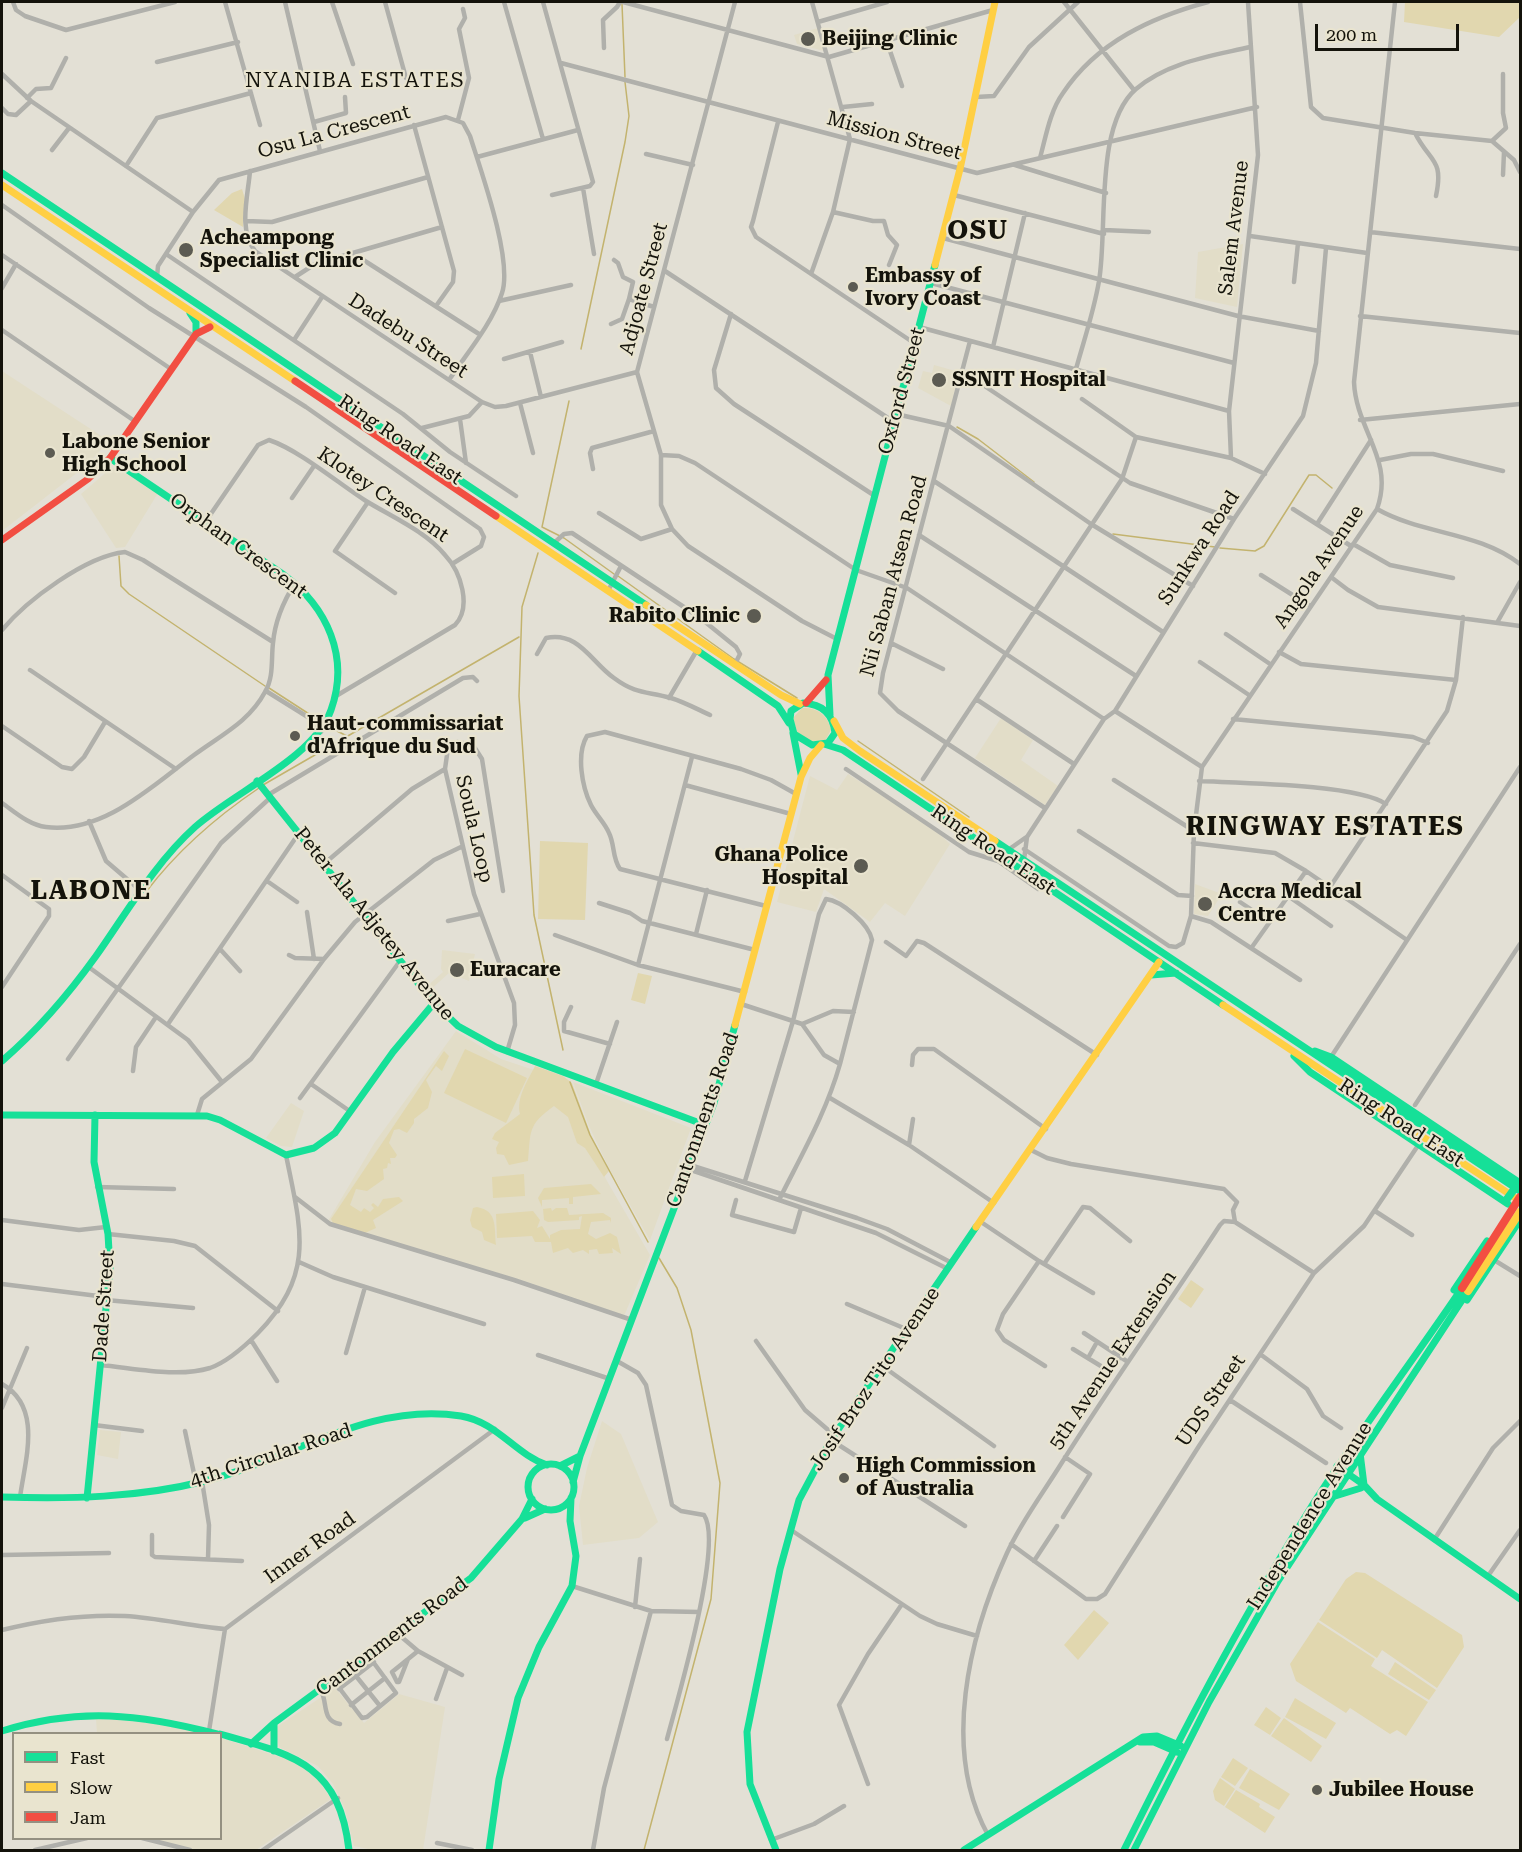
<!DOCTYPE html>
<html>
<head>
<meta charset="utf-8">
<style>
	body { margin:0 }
	#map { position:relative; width:1522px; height:1852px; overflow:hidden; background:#e3e0d5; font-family:"Roboto Serif",serif }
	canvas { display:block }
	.frame { position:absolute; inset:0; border:3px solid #14130b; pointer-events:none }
	.legend { position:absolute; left:12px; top:1732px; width:210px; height:108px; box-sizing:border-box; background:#e9e4cf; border:2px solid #949081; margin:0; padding:8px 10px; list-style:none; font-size:18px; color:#14130b }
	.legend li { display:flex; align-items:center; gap:12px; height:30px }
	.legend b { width:30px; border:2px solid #949081 }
	.scale { position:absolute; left:1315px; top:24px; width:144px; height:27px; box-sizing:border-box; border:3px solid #14130b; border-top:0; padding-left:8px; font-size:18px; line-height:21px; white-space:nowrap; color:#14130b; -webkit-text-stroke:4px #e9e4cf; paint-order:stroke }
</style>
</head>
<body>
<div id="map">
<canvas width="1522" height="1852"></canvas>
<div class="frame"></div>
<ul class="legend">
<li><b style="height:8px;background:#16e098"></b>Fast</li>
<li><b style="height:8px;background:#ffcf43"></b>Slow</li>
<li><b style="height:8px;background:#f24e42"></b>Jam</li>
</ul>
<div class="scale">200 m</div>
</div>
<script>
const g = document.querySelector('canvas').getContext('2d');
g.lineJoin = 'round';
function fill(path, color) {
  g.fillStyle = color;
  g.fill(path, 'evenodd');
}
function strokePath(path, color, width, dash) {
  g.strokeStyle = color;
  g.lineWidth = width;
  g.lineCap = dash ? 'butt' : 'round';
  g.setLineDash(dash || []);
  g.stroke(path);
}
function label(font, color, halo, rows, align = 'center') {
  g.font = font + ' "Roboto Serif",serif';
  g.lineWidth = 4.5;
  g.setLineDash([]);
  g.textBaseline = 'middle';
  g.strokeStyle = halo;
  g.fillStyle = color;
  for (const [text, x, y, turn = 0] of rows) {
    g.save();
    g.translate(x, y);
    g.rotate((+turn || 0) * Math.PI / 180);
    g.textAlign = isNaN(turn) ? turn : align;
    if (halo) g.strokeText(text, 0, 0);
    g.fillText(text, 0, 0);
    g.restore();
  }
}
fill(new Path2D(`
	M818,28l6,23 -27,-7 -3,-9z
	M1243,244l-6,63 -42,-9 3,-46z
	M934,365l25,7 -8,34 -33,-18 5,-17 9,2z
	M2,371l107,70 -22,24 -85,66z
	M111,468l7,1 40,24 -33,54 -9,1 -35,-54z
	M1001,718l32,22 -12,20 37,26 -13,19 -70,-47z
	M848,774l84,53 18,17 -45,72 -20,-13 -15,19 -46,-33 -8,23 -39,-10 33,-126 27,14z
	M1195,884l27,10 -14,22 -14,-2z
	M442,950l33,4 -6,27 -20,-8 -20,18 -3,-4 17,-15 -2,-3z
	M456,1031l45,28 63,21 12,41 31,60 43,74 -26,61 -103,-36 -187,-55 -6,-4 47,-79z
	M573,1082l118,46 -41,112 -41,-72 -20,-42z
	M291,1103l13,8 -12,36 -11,-1 -15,-8z
	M602,1421l19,13 37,88 -19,16 -56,7 -4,-39 8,-38z
	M100,1430l21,2 -3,27 -21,-4z
	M335,1688l29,35 35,-29 46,13 -22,143h-50l-19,-4 -9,-37 -12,-25 -15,-18 -39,-19 -4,-19z
	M96,1719l36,1 56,8 18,5h-109z
	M221,1738l75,24 23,19 12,18 -75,51h-59l-49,-11 72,-1z`), '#e2ddc8');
fill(new Path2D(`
	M1405,2h115v15l-21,20 -95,-15z
	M242,189l3,10 -2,28 -29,-17 18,-17z
	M802,708c15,-1 26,7 29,22l-6,11 -13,1 -14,-8 -5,-16z
	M540,841l48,2 -3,77 -47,-1z
	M638,973l14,3 -7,28 -14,-4z
	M465,1049l62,29 -21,45 -62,-30z
	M444,1051l5,5 -7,15 -6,-5 -10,14 6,12 -4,16 -14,11v4l-7,10 -8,-4 -5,1 -5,13 8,12 -2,3h-5l1,6 -3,-1 -1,5 -4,1 1,10 -17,12 -11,-2 -6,16 11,7 3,-4 6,4 4,-4 -3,-3 2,-2 5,4 5,-8 16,-2 4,4 -30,19 3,8 -11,5 -32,-10 -2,-4z
	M535,1066l28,10 9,7 19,52 18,36 -5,6 -19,-29 -8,-5 -9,-26 -14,-11c-27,19 -23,26 -26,55l-19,4 -5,-10 -7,-1 -1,-6 3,-6 -7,-3 3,-6 25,-19c-4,-16 8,-34 15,-48z
	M524,1174l1,22 -32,2 -1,-21z
	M591,1184l10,10 -28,3v7h-4v-6l-27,2v7l-4,-9 6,-10z
	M477,1207c21,4 17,20 19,38l-12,-5 -2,-8 -10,-5 -2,-7 3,-12z
	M551,1208l1,3 4,-3h11l2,7 34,-2 8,5v5l-1,-3 -19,2 -3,12 8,5 14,-6 7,4 4,17 -9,-6 1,5 -14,1 -2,-5 -8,1v4l-6,-4 -10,3 -5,-5 -15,5 -2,-11h-16l-3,-6 -35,2 -1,-24 37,-3 7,9 -3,8 5,-2 8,13v-4l11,-5 19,-1 2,-13 -3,1v3l-31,2 -4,-2 -1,-11z
	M1191,1280l13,9 -13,19 -13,-9z
	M1356,1572l9,1 97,62 2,12 -27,41 -55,-38 -5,8 -58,-38 27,-41z
	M1094,1610l15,13 -31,37 -14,-15z
	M1318,1622l57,37 -4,7 57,36 -22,34 -9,-6 -7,4 -40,-26 -4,5 -50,-32 -6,-17z
	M1395,1662l41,28 -7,10 -41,-26z
	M1295,1698l41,25 -10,16 -41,-22z
	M1266,1707l15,11 -11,17 -16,-10z
	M1284,1718l38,28 -11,16 -40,-26z
	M1233,1758l15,10 -13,18 -14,-9z
	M1250,1769l40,25 -11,16 -40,-22z
	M1220,1778l15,11 -11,17 -9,-6 -2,-9z
	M1236,1790l24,14 -1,3 16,10 -10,16 -40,-26z`), '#e1d7af');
strokePath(new Path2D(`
	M622,4l3,73
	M581,349l44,-207 4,-26 -4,-34
	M569,401l-27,126 22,11 50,36
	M957,427l21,12 56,43
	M1113,534l102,13
	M1220,548l35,3 9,-5 45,-71h7l16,13
	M538,553l-16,54 -3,89 15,219 29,135
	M119,556l2,30 8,8 136,92
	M618,576l116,83 63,39
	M269,688l54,35
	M327,726l20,10
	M858,741l111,76
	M263,785l256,-148
	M146,892c31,-41 70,-75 113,-104
	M570,1082l20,53 58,107
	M644,1850l67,-251 9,-116 -29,-153 -14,-42 -18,-30`), '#c3b36e', 1.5);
strokePath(new Path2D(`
	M13,2l3,8 9,6 41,14 109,-28
	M225,2l35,123
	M285,2l35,149
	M332,2l21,62
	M385,2l21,76
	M504,2l39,137
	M543,2l50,180 -3,4 -38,9
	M623,2l206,55 164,-47
	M735,2l-98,370 24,83v50l11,24 16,17 114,75 35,18
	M1064,2l70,88
	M1300,2l11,105 12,11 92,15 77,8 14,-13 -3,-15v-39
	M818,22l69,-20
	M887,42l15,44
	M604,48l-1,-28 14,-13 3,-5
	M157,62l81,-20
	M561,63l416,110 280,-66
	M2,74l29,27 162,111
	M976,97l18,-1 35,-49 49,-45
	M27,98l9,-9 15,-1 15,-30
	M843,107l29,-3
	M2,108l6,6 8,1 15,-14
	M458,120l11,-42 -10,-49 6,-11 -2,-9
	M314,122l32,-9 -1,-16
	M778,122l-25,99 -2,6 5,10 158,106
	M414,125l40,146 -1,11 -17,24
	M1415,133c15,30 29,25 21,63
	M1492,141l22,19 6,12
	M52,150l17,-22
	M646,154l47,11
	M477,157l101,-27
	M1040,158c6,-22 10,-47 23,-65 34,-51 89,-76 145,-91
	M1015,165l91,28
	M126,166l31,-48 94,-25
	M250,171c-2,25 -12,59 5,80l227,151 13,5 11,-1 131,-34
	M1503,175l1,-23
	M583,188l11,66
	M954,195l150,39
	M2,205l147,103 157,99 174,122 4,8 -3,9 -29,18
	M833,212l40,9h11l4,14 9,10 -8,20
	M246,221l26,1 156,-45
	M1104,230l45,2
	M1370,232l150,17
	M1250,236l117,17
	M943,238l295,78 81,15
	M166,254l237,160 47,38 66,44
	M354,254l125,80
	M2,255l169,114
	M614,260l4,3 5,14 10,5 -4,17 25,8
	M665,271l229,151
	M811,274l22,-62 17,-73 -38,-137
	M157,277l1,-11 35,-54 26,-32 227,-63 17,6 7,13c11,35 43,124 32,157 -10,31 -35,60 -53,87
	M295,277l20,-13 127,-37
	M1294,282l4,-39
	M931,283l303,80
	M2,288l14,-24
	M499,301l72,-16
	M731,314l-17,56 2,18 18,16 141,92
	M1360,316l160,17
	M611,324l11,-5 7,-20
	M919,327l310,84
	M2,330l134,92
	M294,340l28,-43
	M970,341l-87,332 -3,20 18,18 147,97
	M993,347l32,-134
	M530,352l11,45
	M504,359l58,-17
	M1076,369c8,-29 18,-58 23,-88 9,-52 -5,-156 37,-192 31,-27 76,-33 114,-42
	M962,371l168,112 104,36
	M1082,399l54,38 95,21 34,16
	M520,403l13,50
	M896,414l53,12 142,98 102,62
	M460,419l6,44
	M1360,420l160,-16
	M422,428l47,-12 13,-14
	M661,455l18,1 16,7 161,107 51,18 197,131
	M1231,458l-2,-47 29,-256 -10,-153
	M1380,460l31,-6h22l70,17
	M593,469l-3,-16 2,-5 62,-17
	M934,481l229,151
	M292,498l22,-32
	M368,502l-33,49 60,42
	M1293,509l58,37
	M1377,509c46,26 100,22 143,55
	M599,513l42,26 31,-10
	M206,521l52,-76 11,-5c30,10 69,43 97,61 26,16 59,30 79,54 16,17 27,52 10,70l-119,71
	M1317,524l54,-84
	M919,535l217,141
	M554,543l10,-9 8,-1 127,84 37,30 4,7 -5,10
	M1353,544l37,21 63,13
	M1261,575l49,31
	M1331,577l17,13 30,17 142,19
	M608,591l13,-25
	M1498,621l22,-39
	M2,630c25,-30 84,-74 123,-78l18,8 130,82
	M1226,634l44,30
	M891,643l52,26
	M1279,652l22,12 155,16
	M537,654l9,-16c33,-7 45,24 68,40 23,17 33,13 57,20 13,4 26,11 39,17
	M1200,662l49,33
	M30,670l146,99
	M266,691l45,28 10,13
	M669,698l28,-48
	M976,699l98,65
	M1115,711l87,56
	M1233,719l145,14 35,4 15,6
	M2,726l60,41 10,2 12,-12 21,-35
	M846,769l123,83 29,9 40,28
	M923,779l199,-300 14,-42
	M1114,780l80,51
	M1199,781c40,2 158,3 187,23
	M685,785l106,29
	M268,795l195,-117 10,-1 4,4
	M2,803c13,9 27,22 44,24 57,7 106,-41 148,-72 27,-20 55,-33 71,-63 9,-15 6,-33 8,-49 2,-23 10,-41 22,-60
	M89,821l17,40 35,30
	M1079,831l99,64 14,1
	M1193,843l82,10 31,18 101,69
	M1024,849l145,97 7,1 7,-4 8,-27 3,-85 8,-64 175,-258c18,-50 -21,-78 -23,-127l41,-380
	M1008,850l17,-12
	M1024,860l3,-23 77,-118 11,-8 119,-192 69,-103 13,-53 10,-115
	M325,863l87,-74 33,-20
	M2,875l47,34v7l-47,71
	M267,881l30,21
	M1330,887l117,-176 9,-31 7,-63
	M503,891l-21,-132 -9,-14 -16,-3 -9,6 -3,21 29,125 40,109 1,22 -8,27
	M1288,896l43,30
	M1240,902l30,20
	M599,903l31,10 12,8 113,29
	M766,906l-146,-37c-8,-11 -5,-24 -11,-36 -4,-10 -13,-18 -18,-28 -9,-18 -15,-51 -4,-69l18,-4 136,37 30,11 25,14
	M307,912l7,47
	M1191,916l20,6 89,58
	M448,921l32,-7
	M696,934l11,-44
	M555,935l83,30 107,27
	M886,942l20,14 11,-15 7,2 173,112
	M1252,947l54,-76
	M220,949l20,22
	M289,955l6,3 29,1
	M638,965l54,-208
	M90,968l98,72 34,42
	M741,1004l61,20 22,31 16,9c-14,49 -38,90 -61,136
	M571,1007l-7,15v9l46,13
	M168,1024l131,-191
	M802,1024l31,-13 21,1
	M1331,1057l189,-290
	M68,1059l153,-216 49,-45
	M912,1065l1,-10 5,-6h16l112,80
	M133,1071l3,-24 20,-30
	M311,1084l40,28
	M596,1084l21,-62
	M300,1098l100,-137
	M830,1098l79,47 85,58
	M1415,1105l105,-161
	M197,1115l5,-16 49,-40 73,-100 31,-37 79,-62 27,-13
	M909,1145l4,-26
	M1031,1150l16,8 24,6 153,25 13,13 -4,8 2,12
	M690,1165l167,53 30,11 65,34
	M688,1169l188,64 72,36
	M745,1181l48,-160 26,-107 7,-15c16,2 43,25 46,41l-32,124
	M97,1187l77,2
	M295,1197l35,27 184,56 118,40
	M736,1200l-4,15 62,17 7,-24
	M1375,1211l37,24
	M2,1220l77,10 27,-3
	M981,1222l58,39 54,32
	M1235,1222l79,51
	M108,1234l66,7 21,5 83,65
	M1494,1260l26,16
	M1039,1261l-36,53 -6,16 7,10 41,26
	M299,1262l34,15 151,47
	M1044,1264l39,-57 7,1 40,33
	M2,1284l104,13
	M106,1300l87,8
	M847,1304l59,25
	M1084,1333l44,29
	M251,1340l26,41
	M756,1341l49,69 29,25
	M1073,1349l36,22 11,-14
	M346,1353l19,-66
	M1260,1354l47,35 16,27 18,12
	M538,1355l72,24
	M1088,1358l9,-16
	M617,1361l21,12 8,12 26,120 9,6 23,4c20,28 -27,186 -37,224
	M100,1365c34,3 77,13 110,3 17,-6 35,-22 48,-35 58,-60 43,-103 28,-178
	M881,1365l113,81
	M2,1384c41,23 23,76 18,113
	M1230,1400l96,63
	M2,1408l25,-60
	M94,1425l48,6
	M185,1431l11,52
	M831,1440l134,86
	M202,1481l7,44 -1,34
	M1063,1517l27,-43 -25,-17
	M791,1530l129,86 17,8 40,12
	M152,1535v20l3,2 87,4
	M1434,1540l59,-92 27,-27
	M1011,1544l75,55h11l8,-5 94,-148 115,-173 50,-47 55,-82
	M2,1555l107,-2
	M1034,1561l23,-35
	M1488,1576l32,-46
	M572,1586l79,25 48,1
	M635,1607l5,-48
	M2,1630c40,-10 80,-16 123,-14 33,2 66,10 100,13
	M398,1634l20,17 44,24
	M408,1659l-9,23h-2l-5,-10 26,-21
	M356,1676l24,30
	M334,1681l28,37 5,-1 29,-24 -28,-38
	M339,1689l35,-27
	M321,1691c7,11 0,30 19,33
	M436,1699l11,-31
	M351,1705l34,-27
	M209,1731l16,-102 270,-200
	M868,1784l-29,-79 29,-51 34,-50
	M988,1835c-47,-85 -19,-199 19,-282 14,-31 36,-60 54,-89 51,-81 107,-159 159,-239l4,-4 11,1
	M142,1838l48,12
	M771,1840l43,-16 30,-18
	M437,1843l35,7
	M35,1850l52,-12
	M263,1850l75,-52
	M593,1850l11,-62 47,-177`), '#b0b0ab', 4.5);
strokePath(new Path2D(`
	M2,173l644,432
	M190,313l6,9v12
	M698,651l80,55 11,17
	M803,703c19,1 30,11 32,30l-7,10 -16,2 -18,-11 -4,-15 1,-8z
	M830,715l-2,-40 107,-410
	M793,733l8,41
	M824,744l19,6 380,255
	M257,781l177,222 24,23 38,21 209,78
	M995,841l525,350
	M1151,975l25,-2
	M1315,1051l16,6 189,126
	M1294,1056l16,16 198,132
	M2,1061c36,-31 66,-66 94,-105 31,-44 59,-93 99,-129 39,-35 119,-69 136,-117 19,-53 -4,-103 -47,-135l-174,-117
	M2,1115l205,1 13,4 66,35 28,-7 21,-15 58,-81 41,-49
	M1454,1290l33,-49
	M1467,1300l53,-80
	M1360,1453l4,32
	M528 1487a23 23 0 1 1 46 0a23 23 0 1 1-46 0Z
	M560,1466l20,-10
	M1337,1466l27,19 13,14 143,100
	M573,1482l7,-26 134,-353 21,-78
	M2,1497c68,2 136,1 203,-16 85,-21 164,-80 256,-65 36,6 54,38 86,49
	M1332,1497l29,-9
	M87,1498l23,-230 -2,-34 -14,-72 1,-47
	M525,1518l20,-9
	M274,1724v27
	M2,1731c77,-24 138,-17 215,3
	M220,1734c74,21 119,30 129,116
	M1140,1742h14l23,10
	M251,1744l23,-21 197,-145 51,-59 10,-20
	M489,1850l10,-71 19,-81 21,-51 33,-61 4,-30 -6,-35 1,-23
	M776,1850l-26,-66 -3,-52 33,-163 19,-69 32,-60 145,-213
	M964,1850l179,-113 14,-1 24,10
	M1124,1850c56,-113 114,-225 181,-333 49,-79 105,-152 157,-229
	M1134,1850l75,-148 69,-121 190,-290`), '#16e098', 7);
strokePath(new Path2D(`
	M2,185l293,196
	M935,265l25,-96 35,-167
	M496,516l202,135
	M646,605l135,90 19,9
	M834,721l9,17 17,13 135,90
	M1223,1005l297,196
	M735,1025l66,-248 9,-19 11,-13
	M976,1227l183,-265`), '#ffcf43', 7);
strokePath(new Path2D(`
	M295,381l201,135
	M2,540l86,-61 22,-21 86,-124 14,-7
	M806,703l20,-23`), '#f24e42', 7);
strokePath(new Path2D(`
	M1507,1199l11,-15`), '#16e098', 8);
strokePath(new Path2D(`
	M1468,1291l52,-79`), '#ffcf43', 8);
strokePath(new Path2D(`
	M1462,1288l58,-91`), '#f24e42', 8);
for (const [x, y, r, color] of [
	[808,39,8,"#5c5b52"],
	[186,250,8,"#5c5b52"],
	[853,287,6,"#5c5b52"],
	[939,380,8,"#5c5b52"],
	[50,453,6,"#5c5b52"],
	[754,616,8,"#5c5b52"],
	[295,736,6,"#5c5b52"],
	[861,866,8,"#5c5b52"],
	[1205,904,8,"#5c5b52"],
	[457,970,8,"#5c5b52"],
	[844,1478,6,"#5c5b52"],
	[1317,1790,6,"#5c5b52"]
]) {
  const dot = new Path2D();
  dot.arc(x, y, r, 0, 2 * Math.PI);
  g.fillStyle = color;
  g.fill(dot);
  strokePath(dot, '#e9e4cf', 2);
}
label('bold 20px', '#14130b', '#e9e4cf', [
	["Beijing Clinic",822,39],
	["Acheampong",200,238],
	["Specialist Clinic",200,261],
	["Embassy of",865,276],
	["Ivory Coast",865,299],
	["SSNIT Hospital",952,380],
	["Labone Senior",62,442],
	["High School",62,465],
	["Rabito Clinic",740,616,"right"],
	["Haut-commissariat",307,724],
	["d'Afrique du Sud",307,747],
	["Ghana Police",848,855,"right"],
	["Hospital",848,878,"right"],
	["Accra Medical",1218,892],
	["Centre",1218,915],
	["Euracare",470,970],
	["High Commission",856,1466],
	["of Australia",856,1489],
	["Jubilee House",1329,1790]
], 'left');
label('20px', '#14130b', '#e9e4cf', [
	["Osu La Crescent",334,132,-15],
	["Mission Street",894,136,15],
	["Salem Avenue",1234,228,-83],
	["Adjoate Street",644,289,-75],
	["Dadebu Street",408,336,33],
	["Oxford Street",902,391,-75],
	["Ring Road East",400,440,34],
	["Klotey Crescent",383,495,34],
	["Orphan Crescent",238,546,36],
	["Sunkwa Road",1199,548,-57],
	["Angola Avenue",1319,567,-56],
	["Nii Saban Atsen Road",894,576,-75],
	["Soula Loop",474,829,77],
	["Ring Road East",993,850,34],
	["Peter Ala Adjetey Avenue",374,924,51],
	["Cantonments Road",703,1120,-71],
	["Ring Road East",1401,1123,33],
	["Dade Street",104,1306,-86],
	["5th Avenue Extension",1113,1360,-56],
	["Josif Broz Tito Avenue",875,1379,-56],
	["UDS Street",1211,1401,-56],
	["4th Circular Road",271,1456,-18],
	["Independence Avenue",1310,1516,-58],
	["Inner Road",310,1548,-36],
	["Cantonments Road",392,1637,-37]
]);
g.letterSpacing = '1.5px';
label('21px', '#14130b', '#e9e4cf', [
	["NYANIBA ESTATES",355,81]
]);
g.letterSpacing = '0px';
g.letterSpacing = '1.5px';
label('bold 26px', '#14130b', '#e9e4cf', [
	["OSU",978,231],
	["RINGWAY ESTATES",1325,827],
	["LABONE",91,891]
]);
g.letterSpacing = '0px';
</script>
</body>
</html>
